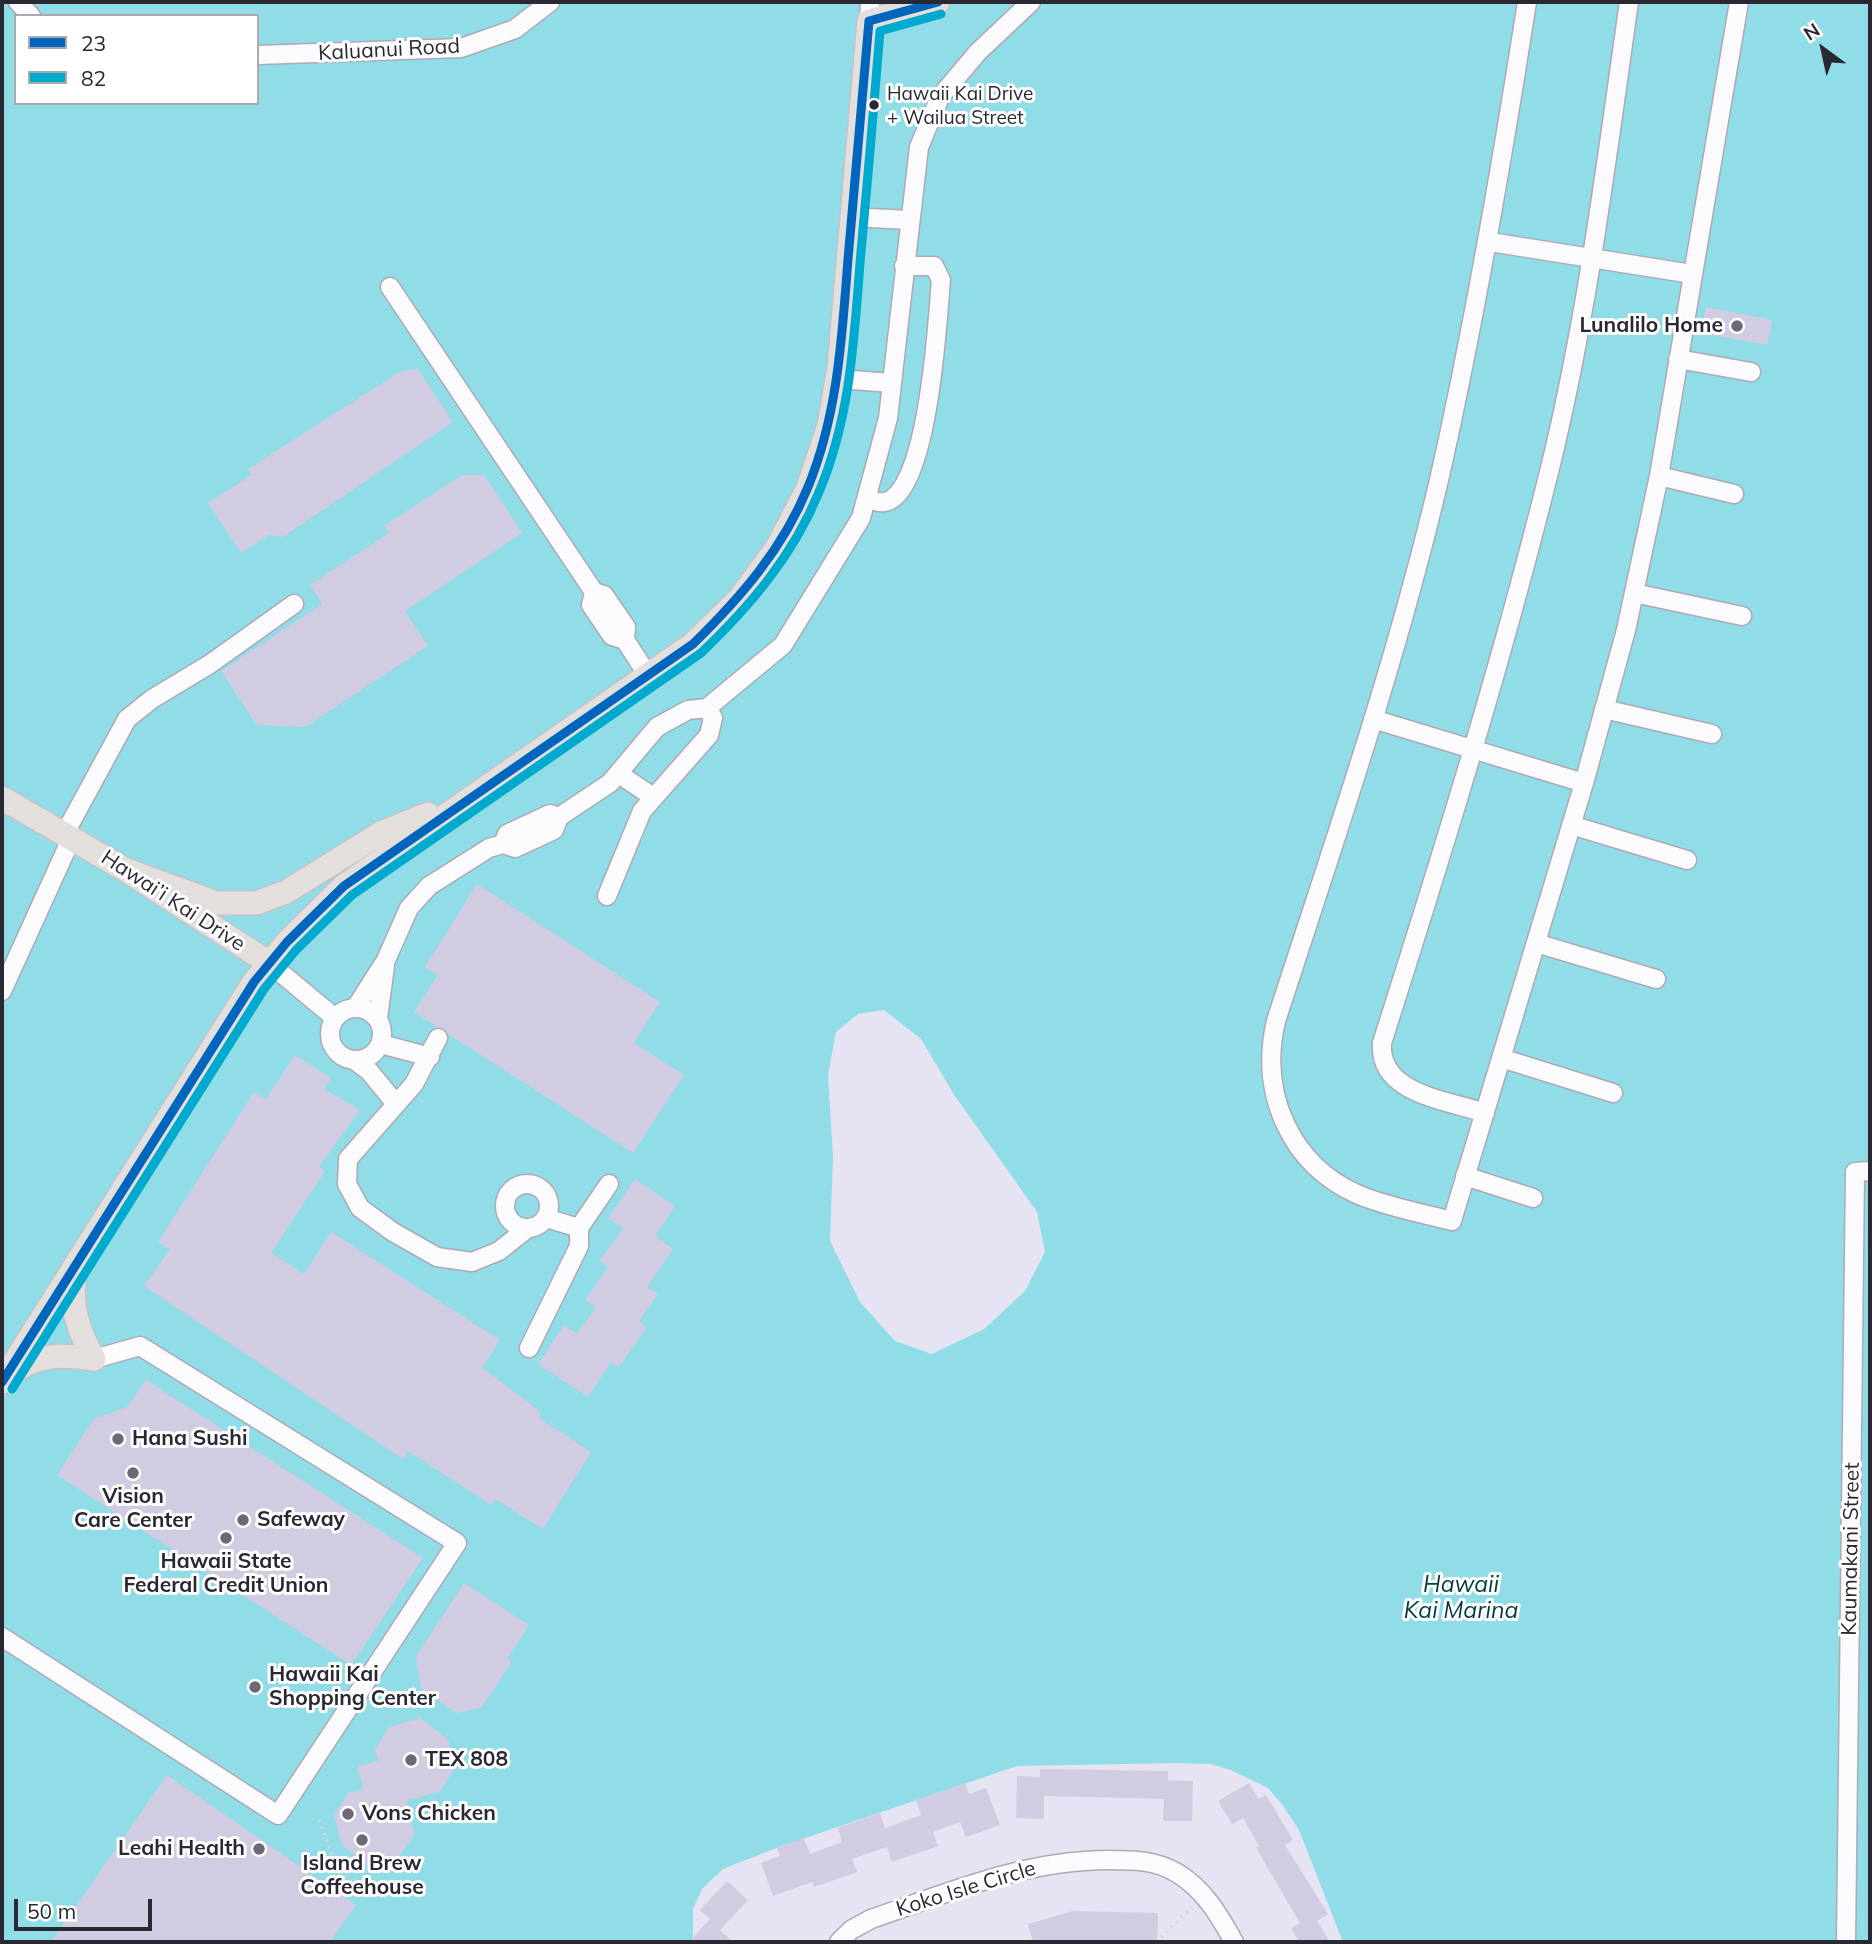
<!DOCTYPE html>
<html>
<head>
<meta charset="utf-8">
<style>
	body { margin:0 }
	#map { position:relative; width:1872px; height:1944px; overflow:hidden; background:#e6e3f3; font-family:Mulish,sans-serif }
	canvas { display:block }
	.frame { position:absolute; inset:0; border:4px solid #2a2833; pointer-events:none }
	.legend { position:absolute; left:14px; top:14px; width:245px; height:91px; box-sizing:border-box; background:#fff; border:2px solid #aaa9ad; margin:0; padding:9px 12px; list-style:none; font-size:21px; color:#2a2833 }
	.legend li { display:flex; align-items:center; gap:14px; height:35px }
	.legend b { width:35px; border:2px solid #aaa9ad }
	.north { position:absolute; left:1788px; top:14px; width:70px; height:70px; -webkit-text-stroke:5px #fff; paint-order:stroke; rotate:327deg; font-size:19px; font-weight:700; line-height:28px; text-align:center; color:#2a2833 }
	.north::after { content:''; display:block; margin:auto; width:24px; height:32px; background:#2a2833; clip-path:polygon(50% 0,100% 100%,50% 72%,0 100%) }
	.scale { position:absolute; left:14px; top:1899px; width:138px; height:32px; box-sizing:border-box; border:4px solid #2a2833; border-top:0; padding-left:9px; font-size:21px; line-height:24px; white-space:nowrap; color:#2a2833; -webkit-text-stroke:5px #fff; paint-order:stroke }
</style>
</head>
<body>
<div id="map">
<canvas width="1872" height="1944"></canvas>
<div class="frame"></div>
<ul class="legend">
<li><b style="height:9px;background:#0065bd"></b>23</li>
<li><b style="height:9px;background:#00a9ce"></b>82</li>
</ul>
<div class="north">N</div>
<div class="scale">50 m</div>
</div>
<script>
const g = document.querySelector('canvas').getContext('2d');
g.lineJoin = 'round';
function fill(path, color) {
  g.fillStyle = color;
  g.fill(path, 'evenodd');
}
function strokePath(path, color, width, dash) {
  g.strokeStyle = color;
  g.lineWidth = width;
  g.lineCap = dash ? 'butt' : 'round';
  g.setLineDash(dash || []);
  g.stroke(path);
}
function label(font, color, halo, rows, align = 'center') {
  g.font = font + ' Mulish,sans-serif';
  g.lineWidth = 6;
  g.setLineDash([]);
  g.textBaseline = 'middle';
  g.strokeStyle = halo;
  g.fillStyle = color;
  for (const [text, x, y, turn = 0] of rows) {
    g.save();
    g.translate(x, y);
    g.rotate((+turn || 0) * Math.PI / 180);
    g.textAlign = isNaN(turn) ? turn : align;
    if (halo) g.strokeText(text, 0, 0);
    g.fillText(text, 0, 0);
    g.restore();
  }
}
fill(new Path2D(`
	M2,2h1868v1940h-527l-44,-112 -17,-26 -14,-16 -37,-18 -21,-6 -34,-1 -159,3 -238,81 -56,22 -21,20 -9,20v33h-691zM16,16h241v87h-241zM884,1010l37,29 34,57 82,116 8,40 -20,39 -41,38 -52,25 -37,-13 -35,-39 -30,-61 3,-85 -5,-81 8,-43 22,-18z`), '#90dce7');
fill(new Path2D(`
	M1706,307l66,13 -5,25 -66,-12z
	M418,369l35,53 -170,115 -14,-2 -28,18 -33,-50 43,-28 -3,-6 153,-98z
	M462,475h22l38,58 -117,78 23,35 -123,81 -48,-2 -36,-54 101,-67 -12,-19 79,-52 -5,-7z
	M477,884l183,118 -26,41 50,32 -51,78 -219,-141 24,-37 -13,-8z
	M295,1055l36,23 -7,11 36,21 -41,57 6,4 -54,82 33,21 27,-42 169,108 -18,28 59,44 -2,6 52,34 -48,77 -48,-30 -4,6 -83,-54 -5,8 -259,-173 26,-37 -12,-7 96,-150 12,7z
	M635,1179l40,27 -20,30 18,13 -26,38 11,7 -19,27 8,6 -28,40 -8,-5 -23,35 -50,-33 26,-39 13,9 19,-27 -11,-7 23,-33 -8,-6 23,-33 -15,-10z
	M146,1380l277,178 -72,107 -294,-190 37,-56 33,-12z
	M464,1583l65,42 -22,34 5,3 -30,45 -25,6 -36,-24 -5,-32z
	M420,1718l28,21 7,29 -15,23 -33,10 7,34 -16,22 -30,8 -26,-20 -8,-29 14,-23 15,-4 -6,-23 21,-5 -3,-12 14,-22z
	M1040,1769l128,2v9l25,1 -1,40h-29l1,-22 -120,-3v23l-28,-1 1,-42 23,1z
	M167,1775l189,130 -26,37h-279z
	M965,1783l4,11 17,-6 14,37 -34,12 -6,-15 -27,10 5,14 -46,16 -5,-15 -35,12 5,13 -43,15 -2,-5 -39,14 -12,-33 19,-7 -3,-8 27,-10 6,16 32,-12 -4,-14 42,-15 5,15 36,-13 -5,-15z
	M1249,1783l10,16 7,-4 27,45 -8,5 43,69 -11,7 13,21h-31l-8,-14 9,-5 -44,-75 3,-2 -16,-28 -11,6 -14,-23z
	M727,1881l21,19 -28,30 13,12h-44l21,-23 -10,-9z
	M1073,1911l85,2 -1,29h-124l-5,-18z`), '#d1cce1');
const minor = new Path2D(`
	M18,2l13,14
	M1527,2c-25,160 -52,319 -88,478 -43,183 -105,362 -163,541 -17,72 14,144 83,174 29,12 62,18 93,26l132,-438 42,-153 33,-154 80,-474
	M869,21l1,-19
	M257,55l204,-7 54,-19 35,-27
	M852,217l56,3
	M1490,242l202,32
	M390,287l204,305 10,3 22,32 -1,13 24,37
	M1678,359l73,13
	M838,379l54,4
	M1659,476l75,18
	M867,497c61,43 71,-188 74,-217l-7,-14h-30
	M594,592l-3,13 21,31 13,4
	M1634,593l108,23
	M1604,709l108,25
	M1373,719l211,64
	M619,774l34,23
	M1571,825l116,35
	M65,833l62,-114 25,-20 58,-35 84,-60
	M503,844l4,-10 43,-20 9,3
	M607,896l35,-85 67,-76 4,-17 -6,-10
	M1536,943l120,36
	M269,963l66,55
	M2,991l70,-154
	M356,1007l30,-47 23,-52 20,-22 60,-38 14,-4 12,4 39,-18 5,-13 51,-34 47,-56 31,-17 19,-2 76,-63 78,-127 27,-100 31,-271 21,-50 38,-45 53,-50
	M330 1034a26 26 0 1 1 52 0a26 26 0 1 1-52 0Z
	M378,1018l7,-52
	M438,1038l-24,46 -66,75 -1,25 13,24 33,24 44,25 35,5 27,-11 29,-23
	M381,1044l49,13
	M1501,1058l112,35
	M354,1060l15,11 27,33
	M1485,1113c-38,-13 -107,-19 -103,-70 61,-192 121,-384 169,-579 37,-152 56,-308 78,-462
	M1465,1176l68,22
	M505 1206a22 22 0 1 1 44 0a22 22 0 1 1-44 0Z
	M546,1218l33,10 30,-44
	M529,1348l50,-102v-18
	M2,1637l276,178 179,-272 -317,-197 -46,13
	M839,1942l12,-12 20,-11c79,-27 154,-59 238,-59 24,0 47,0 68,13 27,16 42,42 57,69
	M1846,1942l9,-770 15,-1`);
const major = new Path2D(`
	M2,798l122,71 145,94
	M124,869l92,34h40l30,-11 95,-59 47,-19
	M76,1269c-7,34 1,60 18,90
	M10,1374c28,-20 50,-20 84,-15
	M2,1382l252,-400 33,-40 57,-56 349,-242 47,-46 38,-52 30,-58 21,-62 10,-58 30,-347 69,-19`);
strokePath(minor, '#acaab6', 21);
strokePath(major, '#c4c2ca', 26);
strokePath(new Path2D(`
	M319,1820l20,53 14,9
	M1156,1942l36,-35`), '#d6d5da', 3.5, [2, 5]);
strokePath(minor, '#fbfbfd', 18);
strokePath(major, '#e3dfdc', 23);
strokePath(new Path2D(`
	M2,1382l252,-400 33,-40 57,-56 349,-242c47,-46 90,-95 115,-157 30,-73 34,-151 40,-228 7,-80 14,-159 21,-238l69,-19`), '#0065bd', 9);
strokePath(new Path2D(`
	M12,1389l252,-400 32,-39 56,-55 349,-242c49,-47 92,-97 118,-161 31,-73 35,-151 41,-229 7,-77 14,-155 20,-232l61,-17`), '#00a9ce', 9);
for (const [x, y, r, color] of [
	[874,105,6,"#2a2833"],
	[1737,326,7,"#6c6976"],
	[118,1439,7,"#6c6976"],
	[133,1473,7,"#6c6976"],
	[243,1520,7,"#6c6976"],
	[226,1538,7,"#6c6976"],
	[255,1687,7,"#6c6976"],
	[411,1760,7,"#6c6976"],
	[348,1814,7,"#6c6976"],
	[362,1840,7,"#6c6976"],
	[259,1849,7,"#6c6976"]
]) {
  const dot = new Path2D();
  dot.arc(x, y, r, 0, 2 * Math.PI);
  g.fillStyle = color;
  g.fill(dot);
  strokePath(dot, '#fff', 2.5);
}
label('19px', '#2a2833', '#fff', [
	["Hawaii Kai Drive",887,94],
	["+ Wailua Street",887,118]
], 'left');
label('21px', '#2a2833', '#fff', [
	["Kaluanui Road",389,50,-3],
	["Hawai’i Kai Drive",173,901,33],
	["Kaumakani Street",1851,1549,-89],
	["Koko Isle Circle",966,1889,-17]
]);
label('bold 21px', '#2a2833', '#fff', [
	["Lunalilo Home",1723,326,"right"],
	["Hana Sushi",132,1439],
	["Vision",133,1497,"center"],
	["Care Center",133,1521,"center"],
	["Safeway",257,1520],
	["Hawaii State",226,1562,"center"],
	["Federal Credit Union",226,1586,"center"],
	["Hawaii Kai",269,1675],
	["Shopping Center",269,1699],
	["TEX 808",425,1760],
	["Vons Chicken",362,1814],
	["Leahi Health",245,1849,"right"],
	["Island Brew",362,1864,"center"],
	["Coffeehouse",362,1888,"center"]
], 'left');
label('italic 23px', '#053b3f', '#fff', [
	["Hawaii",1461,1585],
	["Kai Marina",1461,1611]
]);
</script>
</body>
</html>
